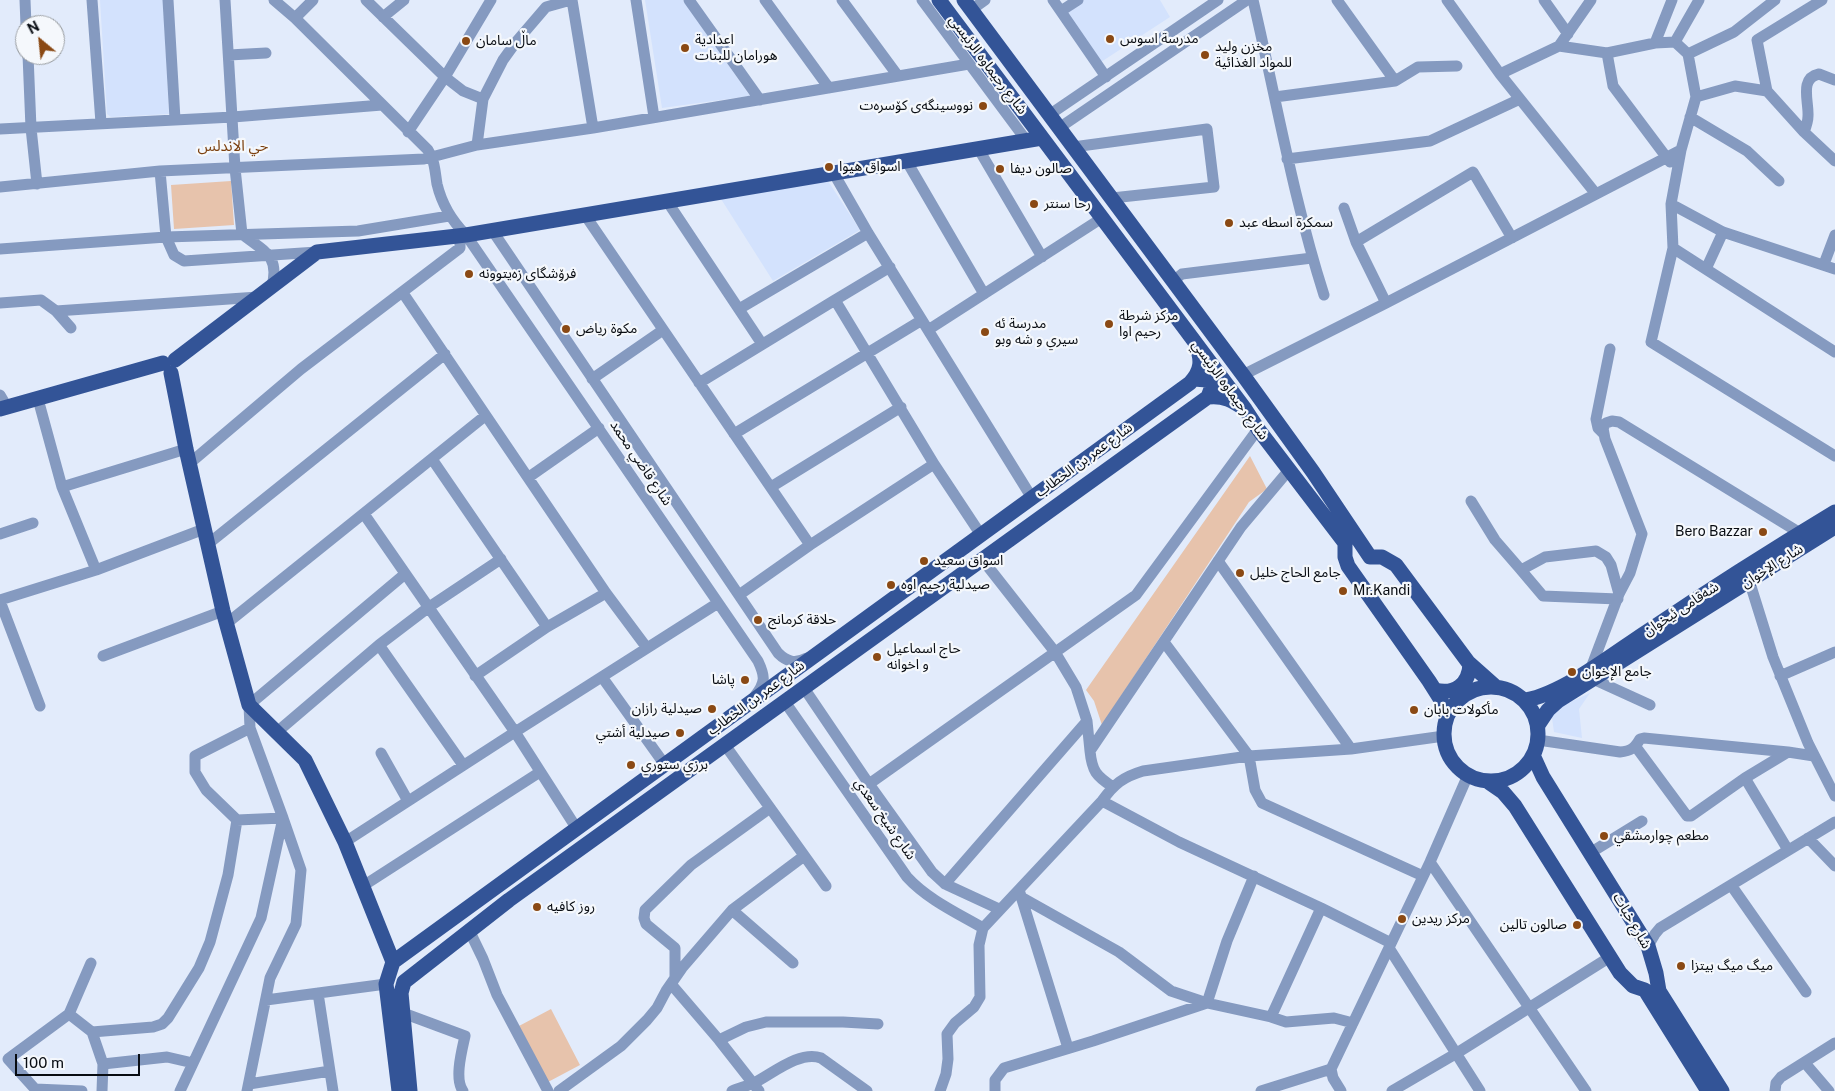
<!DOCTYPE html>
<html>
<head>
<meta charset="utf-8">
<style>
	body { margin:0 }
	#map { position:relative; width:1835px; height:1091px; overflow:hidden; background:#e2ebfb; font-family:"Public Sans",sans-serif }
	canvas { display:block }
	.north { position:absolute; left:15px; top:15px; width:50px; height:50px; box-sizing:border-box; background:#f5f8fc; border:1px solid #969a9e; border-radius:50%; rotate:332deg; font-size:14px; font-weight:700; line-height:20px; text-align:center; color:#080c12 }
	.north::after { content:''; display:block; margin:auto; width:18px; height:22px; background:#8a4914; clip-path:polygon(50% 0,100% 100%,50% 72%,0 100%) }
	.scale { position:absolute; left:15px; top:1054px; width:125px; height:22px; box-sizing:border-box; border:2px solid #080c12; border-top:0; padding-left:6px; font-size:15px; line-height:18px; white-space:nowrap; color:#080c12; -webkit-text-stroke:4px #f5f8fc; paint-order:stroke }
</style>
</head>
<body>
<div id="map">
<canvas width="1835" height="1091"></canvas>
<div class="north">N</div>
<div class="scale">100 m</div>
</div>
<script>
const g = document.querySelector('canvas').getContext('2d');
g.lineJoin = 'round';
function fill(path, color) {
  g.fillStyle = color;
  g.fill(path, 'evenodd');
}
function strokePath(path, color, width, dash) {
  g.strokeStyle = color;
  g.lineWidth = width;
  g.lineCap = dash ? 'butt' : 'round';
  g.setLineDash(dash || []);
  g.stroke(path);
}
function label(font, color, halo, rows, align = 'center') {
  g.font = font + ' "Public Sans","Noto Sans Arabic",sans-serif';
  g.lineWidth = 4.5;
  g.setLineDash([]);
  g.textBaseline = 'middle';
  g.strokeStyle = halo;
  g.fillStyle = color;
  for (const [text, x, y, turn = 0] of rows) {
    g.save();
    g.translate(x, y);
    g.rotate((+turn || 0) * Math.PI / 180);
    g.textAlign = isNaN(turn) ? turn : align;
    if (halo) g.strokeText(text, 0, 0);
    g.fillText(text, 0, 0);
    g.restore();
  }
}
fill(new Path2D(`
	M100,0h63l6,114 -58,3 -4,-3z
	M645,0h38l67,96 -88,12z
	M1083,0h77l10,17 -69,45 -36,-50z
	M828,181l32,49 -87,51 -52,-82z
	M1590,693l-11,16 3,29 -28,-6 -3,-21z`), '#d3e2fd');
fill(new Path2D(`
	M231,181l3,44 -60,4 -3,-44z
	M1250,456l17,33 -18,13 -147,223 -8,-24 -8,-11z
	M551,1009l29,56 -32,17 -29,-56z`), '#e7c3ac');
strokePath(new Path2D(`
	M25,0l1,25
	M92,0l9,123
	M168,0l7,119
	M225,0l10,168 7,66c21,17 38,21 30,52
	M274,0l21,18 133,132c7,11 7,22 9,34 5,21 14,36 29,51l292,426c7,15 8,21 -3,35
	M366,0l79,77 18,14 20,8
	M572,0l21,128
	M636,0l18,117
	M689,0l71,100
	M765,0l64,88
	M842,0l56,76
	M922,0l104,140
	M1053,0l53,77
	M1253,0c23,98 40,198 71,295
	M1337,0l58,81
	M1447,0l53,74 96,120
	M1544,0l24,34
	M971,10l14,-10
	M1061,11l17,-11
	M383,17l21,-17
	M295,18l18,-18
	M1675,42l24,-42
	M1655,43l17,-43
	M1559,46l48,7 48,-10 20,-1 13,12 8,43 -15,53 -10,54 2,44 -22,94 184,114
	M1607,53l6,33 57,76
	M1688,54l46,-22 41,-32
	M28,55l3,73 6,56
	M229,55l37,-2
	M1500,74l59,-28 32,-46
	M1767,91l-10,-51 65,-40
	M1275,97l120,-16 23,-14 39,-1
	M1696,97l39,-11 32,5 37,41 31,29
	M1049,115l169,-115
	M1690,117l57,34 32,30
	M1059,128l188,-128
	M0,129l233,-12 149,-12
	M408,132l37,-55 46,-77
	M1804,132c2,-5 4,-11 4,-16 1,-14 -9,-38 11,-42l16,6
	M477,145l6,-46 20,-39 13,-18 30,-35 25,-7
	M1073,147l134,-18 7,58 -102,11
	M978,148l64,109
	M1287,159l143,-18 90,-42
	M906,160l78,134
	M160,171l6,66 192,-6 91,-15
	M833,172l35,61 164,265
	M0,187l160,-16 264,-12 53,-14 116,-17 376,-64
	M667,201l95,143
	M1671,204l52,28 112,37
	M1344,208l12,34 30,61
	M585,215l225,330
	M492,230l286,423c9,9 17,11 29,5
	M1356,242l117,-70 39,66
	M1673,248l162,104
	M0,249l166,-12 8,18 10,6 133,-9
	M1824,264l11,-29
	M1706,269l17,-37
	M1173,281l9,-7 130,-16
	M403,293l203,300 41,55
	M835,300l55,-33
	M0,303l41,-3 15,11 202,-14
	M739,309l129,-76
	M56,311l15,17
	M928,330l174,-112
	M1243,375l143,-72 295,-153
	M592,379l71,-49
	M699,383l136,-83 99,164 47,71
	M0,395l7,12
	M38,399l24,88 34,83
	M734,434l188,-114
	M1604,434l-6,-6 -2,-9 14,-70
	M432,459l115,168
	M190,463l111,-94 159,-121v-13
	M529,477l70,-49
	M62,487l124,-38
	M771,487l130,-80
	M1471,501l24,39 26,30
	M364,514l151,218 62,97
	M0,534l33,-11
	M208,544l237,-190
	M982,559l73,93 21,35 11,34 3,30
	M1218,561l133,188
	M1749,580l24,77 35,86 27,53
	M739,595l71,-50 124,-81
	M1618,599l-75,-3 -22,-26 24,-13 51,-6 10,6 5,8 8,29
	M0,600l96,-30 108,-41
	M0,601l40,105
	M226,624l259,-208
	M1164,642l85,114 6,34 7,13 161,73
	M379,645l84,120
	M103,656l120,-45
	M1591,668l28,-74 11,-21 12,-39 -37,-95 -2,-11 3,-5 6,-2 7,1 181,111
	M475,676l72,-49 59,-34
	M1780,676l55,-24
	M602,677l63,88
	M1593,679l57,26
	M804,688l65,96 63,88 13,12 54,25
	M785,702l122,175c20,22 50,36 76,51
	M277,732l102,-87 50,-38 72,-48
	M1538,740l82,12c11,-1 15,-4 20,-13l4,-1 144,14 26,4
	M725,745l101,141
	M1636,747l51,69h4l54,-38 43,-26
	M381,753l27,48
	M1745,778l43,72
	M869,784l267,-189 122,-166
	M1113,787c-17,-11 -21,-16 -23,-36l151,-224 48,-57
	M1102,801l77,41 142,66 70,35
	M1808,838l27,28
	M345,842l170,-110 203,-129
	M1590,853l52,-32
	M1430,862l156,229
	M945,884l142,-163
	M1731,885l75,107
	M363,886l177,-114
	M1020,893l48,155
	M1021,897l98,55 52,39 36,12 20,-62 27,-65
	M732,910l61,53
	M469,930l14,29 14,36 51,96
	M1648,946l7,-12 5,-6 175,-106
	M1389,948l91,143
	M675,978v-30l-29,-24 -2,-6 1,-8 46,-45 79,-57
	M671,984l48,56 40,51
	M318,993l15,98
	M266,1000l120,-16
	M403,1013l62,23c-3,14 -11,43 -2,55
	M69,1014l23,18 11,32 -1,27
	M1271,1017l50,-109
	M92,1032l61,-5 9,-3 6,-6 31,-50 11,-26 18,-67 9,-55
	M719,1040l27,-13 20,-5h77l35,2
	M1805,1063l24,28
	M103,1064l64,-7 26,6
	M249,1084l81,-13
	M82,1091l-47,-2 -27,-30 61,-45 22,-51
	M180,1091l81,-173 22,-100 -33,-90 -1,-23 156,-131
	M247,1091l23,-113 26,-54 5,-54 -18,-52 -46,2 -31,-30 -11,-18v-16l55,-28
	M559,1091l62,-45 26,-26 10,-12 9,-17 16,-23 50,-58 72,-54
	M732,1091c7,-3 15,-5 22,-8 18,-9 46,-33 67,-25l46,33
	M940,1091l6,-17 2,-15 -1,-25 8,-11 19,-16 6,-10 -1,-52 4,-17 119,-127c12,-17 21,-24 41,-30l106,-15 102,-7 93,-13
	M995,1091v-11l9,-12 89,-27 114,-38 64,14 15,5 48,-4 19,5
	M1261,1091l70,-22
	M1341,1091l-8,-13 -2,-9 99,-207 38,-87
	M1392,1091l65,-38 153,-96
	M1775,1091l1,-8 5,-6 54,-34`), '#859ac0', 11);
strokePath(new Path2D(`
	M939,0l306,409 13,20 87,114v14l3,9 81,115 12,19 6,17
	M964,0l279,375 70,97 57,85h12l14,8 72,97 27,24
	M175,360l142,-108 149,-17 576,-97
	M171,373l15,76 37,162 26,94 56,55 40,82 48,120
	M1194,379l13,1 5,6 -4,11
	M0,409l163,-46
	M1444 734a47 47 0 1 1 94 0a47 47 0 1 1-94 0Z
	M1435,690c20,5 34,-6 35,-26
	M1526,700c38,-7 88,-47 122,-69 61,-41 124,-81 187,-119
	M1538,725l10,-15 10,-9 277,-174
	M1533,755l10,22 105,169 8,27 3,18 63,100
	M1487,781l16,11 12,14 105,167 13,13 12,4 63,101
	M399,1091l-13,-107 7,-22 797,-579c12,-13 12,-23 6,-39
	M410,1091l-9,-98 3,-11 105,-82 699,-503c16,-2 25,4 37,12`), '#335497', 15);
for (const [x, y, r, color] of [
	[1110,39,5,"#8a4914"],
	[466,41,5,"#8a4914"],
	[685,48,5,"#8a4914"],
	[1205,55,5,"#8a4914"],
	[983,106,5,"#8a4914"],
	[829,167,5,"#8a4914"],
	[1000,169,5,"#8a4914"],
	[1034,204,5,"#8a4914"],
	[1229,223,5,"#8a4914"],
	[469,274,5,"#8a4914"],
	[1109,324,5,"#8a4914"],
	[566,329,5,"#8a4914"],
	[985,332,5,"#8a4914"],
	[1763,532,5,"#8a4914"],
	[924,561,5,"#8a4914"],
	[1240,573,5,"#8a4914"],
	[891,585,5,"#8a4914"],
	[1343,591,5,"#8a4914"],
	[758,620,5,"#8a4914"],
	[877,657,5,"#8a4914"],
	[1572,672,5,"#8a4914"],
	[745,680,5,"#8a4914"],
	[712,709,5,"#8a4914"],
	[1414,710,5,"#8a4914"],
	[680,733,5,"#8a4914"],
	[631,765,5,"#8a4914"],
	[1604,836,5,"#8a4914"],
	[537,907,5,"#8a4914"],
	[1402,919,5,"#8a4914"],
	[1577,925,5,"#8a4914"],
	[1681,966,5,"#8a4914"]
]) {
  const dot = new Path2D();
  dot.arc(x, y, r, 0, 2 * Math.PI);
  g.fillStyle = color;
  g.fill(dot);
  strokePath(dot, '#f5f8fc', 2);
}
label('14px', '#080c12', '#f5f8fc', [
	["مدرسة اسوس",1120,39],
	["اعدادية",695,40],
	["هورامان للبنات",695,56],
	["ماڵ سامان",476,41],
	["مخزن وليد",1215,47],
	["للمواد الغذائية",1215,63],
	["نووسینگەی کۆسرەت",973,106,"right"],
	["اسواق هيوا",839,167],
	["صالون ديفا",1010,169],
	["رحا سنتر",1044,204],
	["سمكرة اسطه عبد",1239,223],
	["فرۆشگای زەیتوونە",479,274],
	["مركز شرطة",1119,316],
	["رحيم اوا",1119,332],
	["مدرسة ئه",995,324],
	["سيري و شه وبو",995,340],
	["مكوة رياض",576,329],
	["Bero Bazzar",1753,532,"right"],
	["اسواق سعيد",934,561],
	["جامع الحاج خليل",1250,573],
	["صيدلية رحيم اوه",901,585],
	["Mr.Kandi",1353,591],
	["حلاقة كرمانج",768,620],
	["حاج اسماعيل",887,649],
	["و اخوانه",887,665],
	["جامع الإخوان",1582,672],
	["پاشا",735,680,"right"],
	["صيدلية رازان",702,709,"right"],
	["مأكولات بابان",1424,710],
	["صيدلية أشتي",670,733,"right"],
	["برزي ستوري",641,765],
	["مطعم چوارمشقي",1614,836],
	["روز كافيه",547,907],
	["مركز ريدين",1412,919],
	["صالون تالين",1567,925,"right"],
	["ميگ ميگ بيتزا",1691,966]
], 'left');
label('14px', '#080c12', '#f5f8fc', [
	["شارع رحيماوه الرئيسي",988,65,53],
	["شارع رحيماوه الرئيسي",1230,390,54],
	["شارع عمر بن الخطاب",1084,460,-36],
	["شارع قاضي محمد",641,463,56],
	["شارع الإخوان",1772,566,-32],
	["شەقامی ئیخوان",1681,609,-33],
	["شارع عمر بن الخطاب",756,698,-36],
	["شارع شيخ سعدي",885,819,55],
	["شارع خبات",1632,921,60]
]);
label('15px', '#7c4110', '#f5f8fc', [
	["حي الاندلس",233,146]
]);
</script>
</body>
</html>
